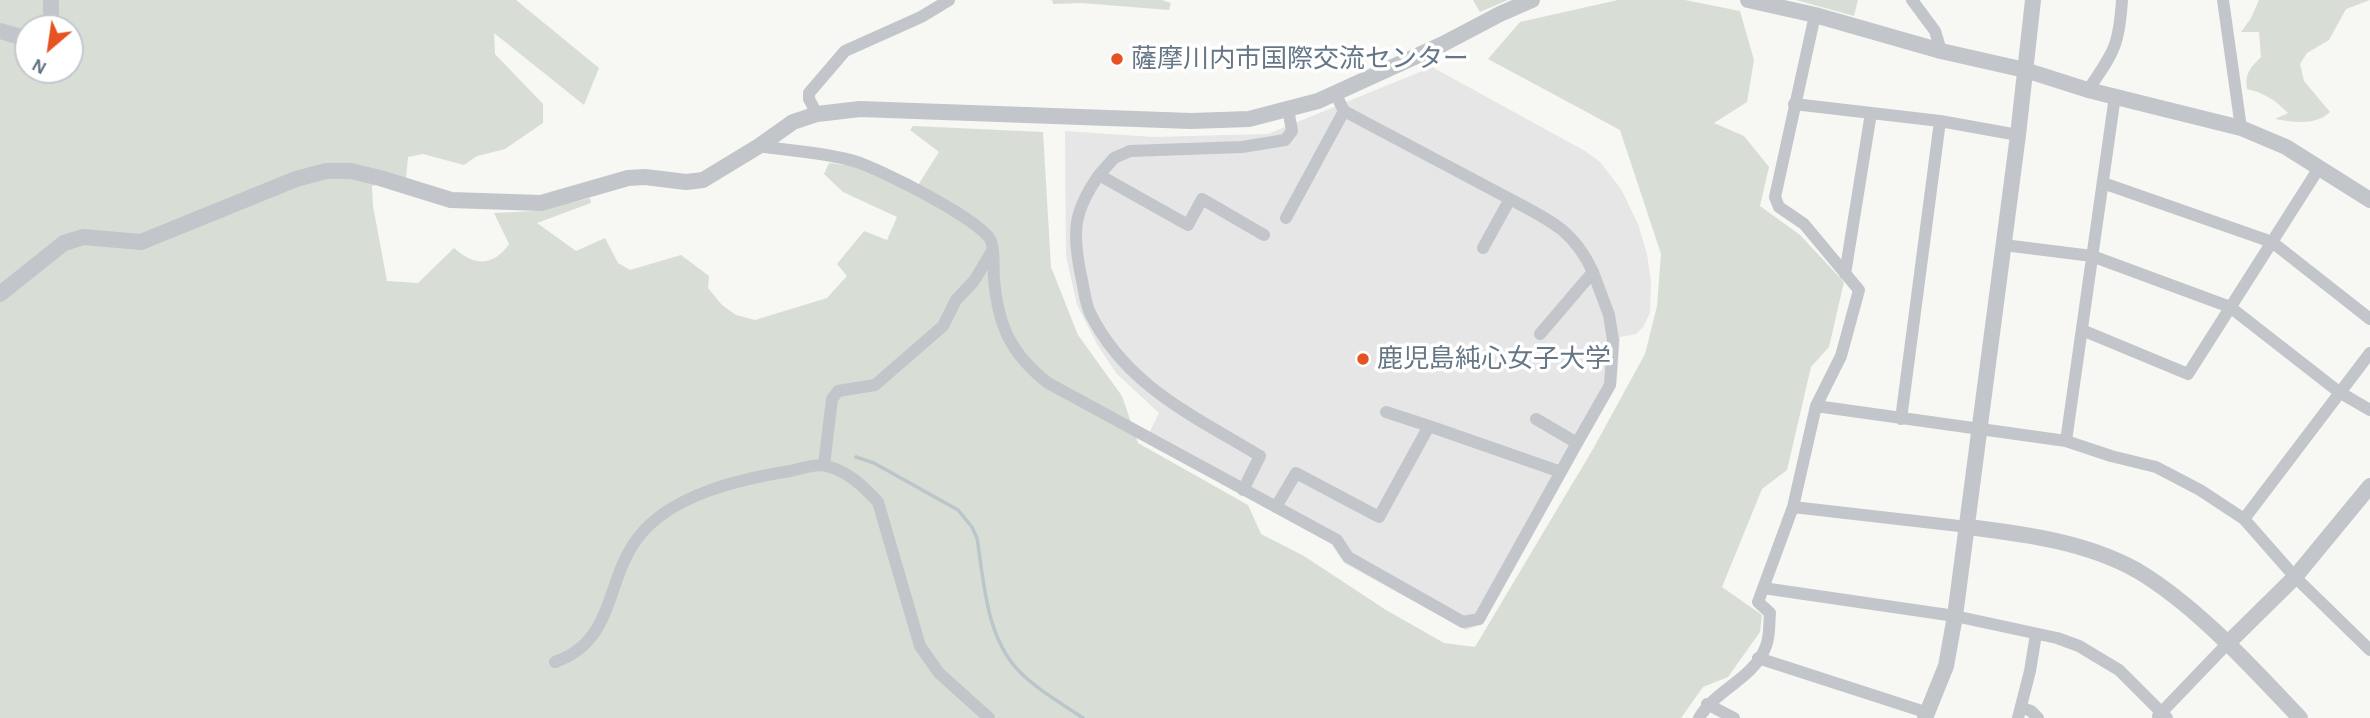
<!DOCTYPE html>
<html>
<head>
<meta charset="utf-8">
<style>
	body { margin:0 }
	#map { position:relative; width:2370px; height:718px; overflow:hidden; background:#f7f7f4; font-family:"Alegreya Sans",sans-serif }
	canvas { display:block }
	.north { position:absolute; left:14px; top:14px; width:70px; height:70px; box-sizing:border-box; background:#fff; border:2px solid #c1c9cf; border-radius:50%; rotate:209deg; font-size:19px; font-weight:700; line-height:28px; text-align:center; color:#657786 }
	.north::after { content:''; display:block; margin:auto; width:24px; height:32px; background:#e75223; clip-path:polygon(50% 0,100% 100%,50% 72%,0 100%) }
</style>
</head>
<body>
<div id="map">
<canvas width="2370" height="718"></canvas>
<div class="north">N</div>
</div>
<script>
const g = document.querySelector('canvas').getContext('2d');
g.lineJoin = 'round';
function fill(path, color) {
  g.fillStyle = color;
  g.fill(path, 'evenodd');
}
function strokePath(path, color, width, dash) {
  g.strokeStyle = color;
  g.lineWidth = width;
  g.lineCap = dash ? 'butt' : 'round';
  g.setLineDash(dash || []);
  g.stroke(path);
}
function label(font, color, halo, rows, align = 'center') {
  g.font = font + ' "Alegreya Sans","Noto Sans JP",sans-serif';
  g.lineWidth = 7;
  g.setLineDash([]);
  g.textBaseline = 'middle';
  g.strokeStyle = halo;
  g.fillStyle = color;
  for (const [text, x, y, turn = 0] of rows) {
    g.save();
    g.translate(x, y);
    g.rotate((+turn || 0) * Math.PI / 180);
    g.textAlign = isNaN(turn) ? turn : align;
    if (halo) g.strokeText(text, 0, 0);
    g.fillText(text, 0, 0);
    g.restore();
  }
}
fill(new Path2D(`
	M1432,67l153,84 15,11 21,27 17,35 9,30 4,28 -1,31 -7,14 -7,7 -16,3 -3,45 -135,242 -16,6 -122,-67 -13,-19 -186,-103 14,-28 -43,-40 -19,-29 -20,-39 -11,-49 -1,-125 88,6 115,-3z`), '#e5e6e5');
fill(new Path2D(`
	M0,0h516l83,68 -15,37 -90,-72 1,21 48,50v19l-38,26 -28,7 -13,9 -41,-11 -15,3 -2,22 -34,7 1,20 14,75 31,2 36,-35c20,18 39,19 55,-4l-15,-31 41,-2 55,-13 1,5 -54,20 39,28 29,-13 13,25 12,7 51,-15 28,21 -1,12 14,17 14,10 19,5 72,-22 20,-22 -10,-12 27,-33 23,9 10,-23 -54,-25 -19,-18 5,-11 26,3 58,27 26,-41 -29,-22 3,-4 130,6 8,135 27,68 44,61 16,47 110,62 13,29 43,22 82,54 58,33 31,4 118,-198 52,-95 12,-48 4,-52 -41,-124 -132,-71 32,-37 98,-22h67l55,11 14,49 -7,42 -33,21 30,13 25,31 -9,39 40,29 44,47 -15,65 -18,20 -24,103 -25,19 -40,98 40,28 -2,17 -32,45 -25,10 -22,31h-1681zM28,28h42v42h-42z
	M1052,0h110l9,3 -2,7 -88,-7 -28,1z
	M1473,0h35l-28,12z
	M1796,0h62l-4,16z
	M2259,0h111l-24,9 -17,31 -22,13 -7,11 4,17 26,31c-14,14 -37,10 -55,7l13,-6c-13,-13 -23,-20 -41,-24 -2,-16 3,-21 14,-32l-2,-25h-18l10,-14z`), '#d8ded5');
strokePath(new Path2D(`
	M856,457l18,6 84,47 14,17 5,11c7,44 9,98 41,132 18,19 43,33 65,48`), '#bac6ca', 3.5);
strokePath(new Path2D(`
	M1912,0l23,31 6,20
	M2223,0l18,128
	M2088,90c26,-38 31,-44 34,-90
	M1794,104l146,17 78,14
	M1344,111l166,88 -27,49
	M817,114l-8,-15v-6l36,-42 76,-34 28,-17
	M759,146c31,5 65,6 95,15 24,7 128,59 137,80 4,11 2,27 3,38 4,47 17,75 54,104l289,157 11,17 115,65 16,-3 98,-176
	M1099,175l15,-17 16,-7 112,-4 43,-7 7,-9 -4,-22
	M2103,183l169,59 98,77
	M1510,199c39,21 63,30 83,73l-53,62
	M1286,218l58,-107 -9,-18
	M2004,245l88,11 138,51 109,85 31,18
	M1845,274l26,-161
	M2082,330l106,44 131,-206
	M1816,406l250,35 45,15 45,11 44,23 44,29 51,58 75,73
	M1386,412l43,14
	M1536,419l41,24 33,-58 3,-45 -4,-25 -16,-43
	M1901,419l39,-298
	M2066,441l49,-345
	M824,465l8,-66 6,-8 37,-6 68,-59 13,-26 18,-19 18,-30
	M1243,490l17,-34c-66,-40 -134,-70 -170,-143 -5,-11 -6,-25 -9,-37 -9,-44 -8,-64 18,-101l89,50 14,-26 62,36
	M1276,507l20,-34 83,44 50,-91 132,46
	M1793,507l175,20
	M2244,519l126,-166
	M1763,588l192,28 102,22 22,8 40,24 48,48
	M1758,658l170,55
	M555,662c60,-21 50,-80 82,-123 32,-44 103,-60 153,-68 11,-2 26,-8 36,-5 22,5 37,20 52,36l42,144 19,27 50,45
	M1707,704l27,14
	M2023,708l8,3 7,7
	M2158,716l70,-73
	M1699,718c17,-29 55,-39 67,-72 4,-9 3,-23 4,-33l-12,-11 35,-95 23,-101 25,-50 18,-66 -55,-66 -25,-17 -4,-10 40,-182
	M2018,718l12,-47 6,-37`), '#c2c6ca', 12);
strokePath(new Path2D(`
	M1748,0l67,15 126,36 84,19 63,20 153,38 45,19 84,53
	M46,28l5,-8v-20
	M0,31l28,8
	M0,294l64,-51 19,-6 58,5 155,-63 30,-8h25l29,7 71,22 90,3 87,-25 17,-1 41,5 17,-2 56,-34 34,-24 24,-8 43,-5 331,12 58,-2 69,-18 125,-57 57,-30 32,-14
	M1968,527c57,7 119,15 170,44 60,36 114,97 162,147
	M2228,643l67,-66 75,-91
	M1925,718l21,-52 9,-50 63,-481 15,-135`), '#c2c6ca', 16);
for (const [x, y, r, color] of [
	[1117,59,7,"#e75223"],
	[1363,359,7,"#e75223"]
]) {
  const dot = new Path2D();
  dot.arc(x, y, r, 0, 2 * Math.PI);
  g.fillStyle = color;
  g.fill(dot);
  strokePath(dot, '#fff', 2.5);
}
label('26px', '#657786', '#fff', [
	["薩摩川内市国際交流センター",1131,59],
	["鹿児島純心女子大学",1377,359]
], 'left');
</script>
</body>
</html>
